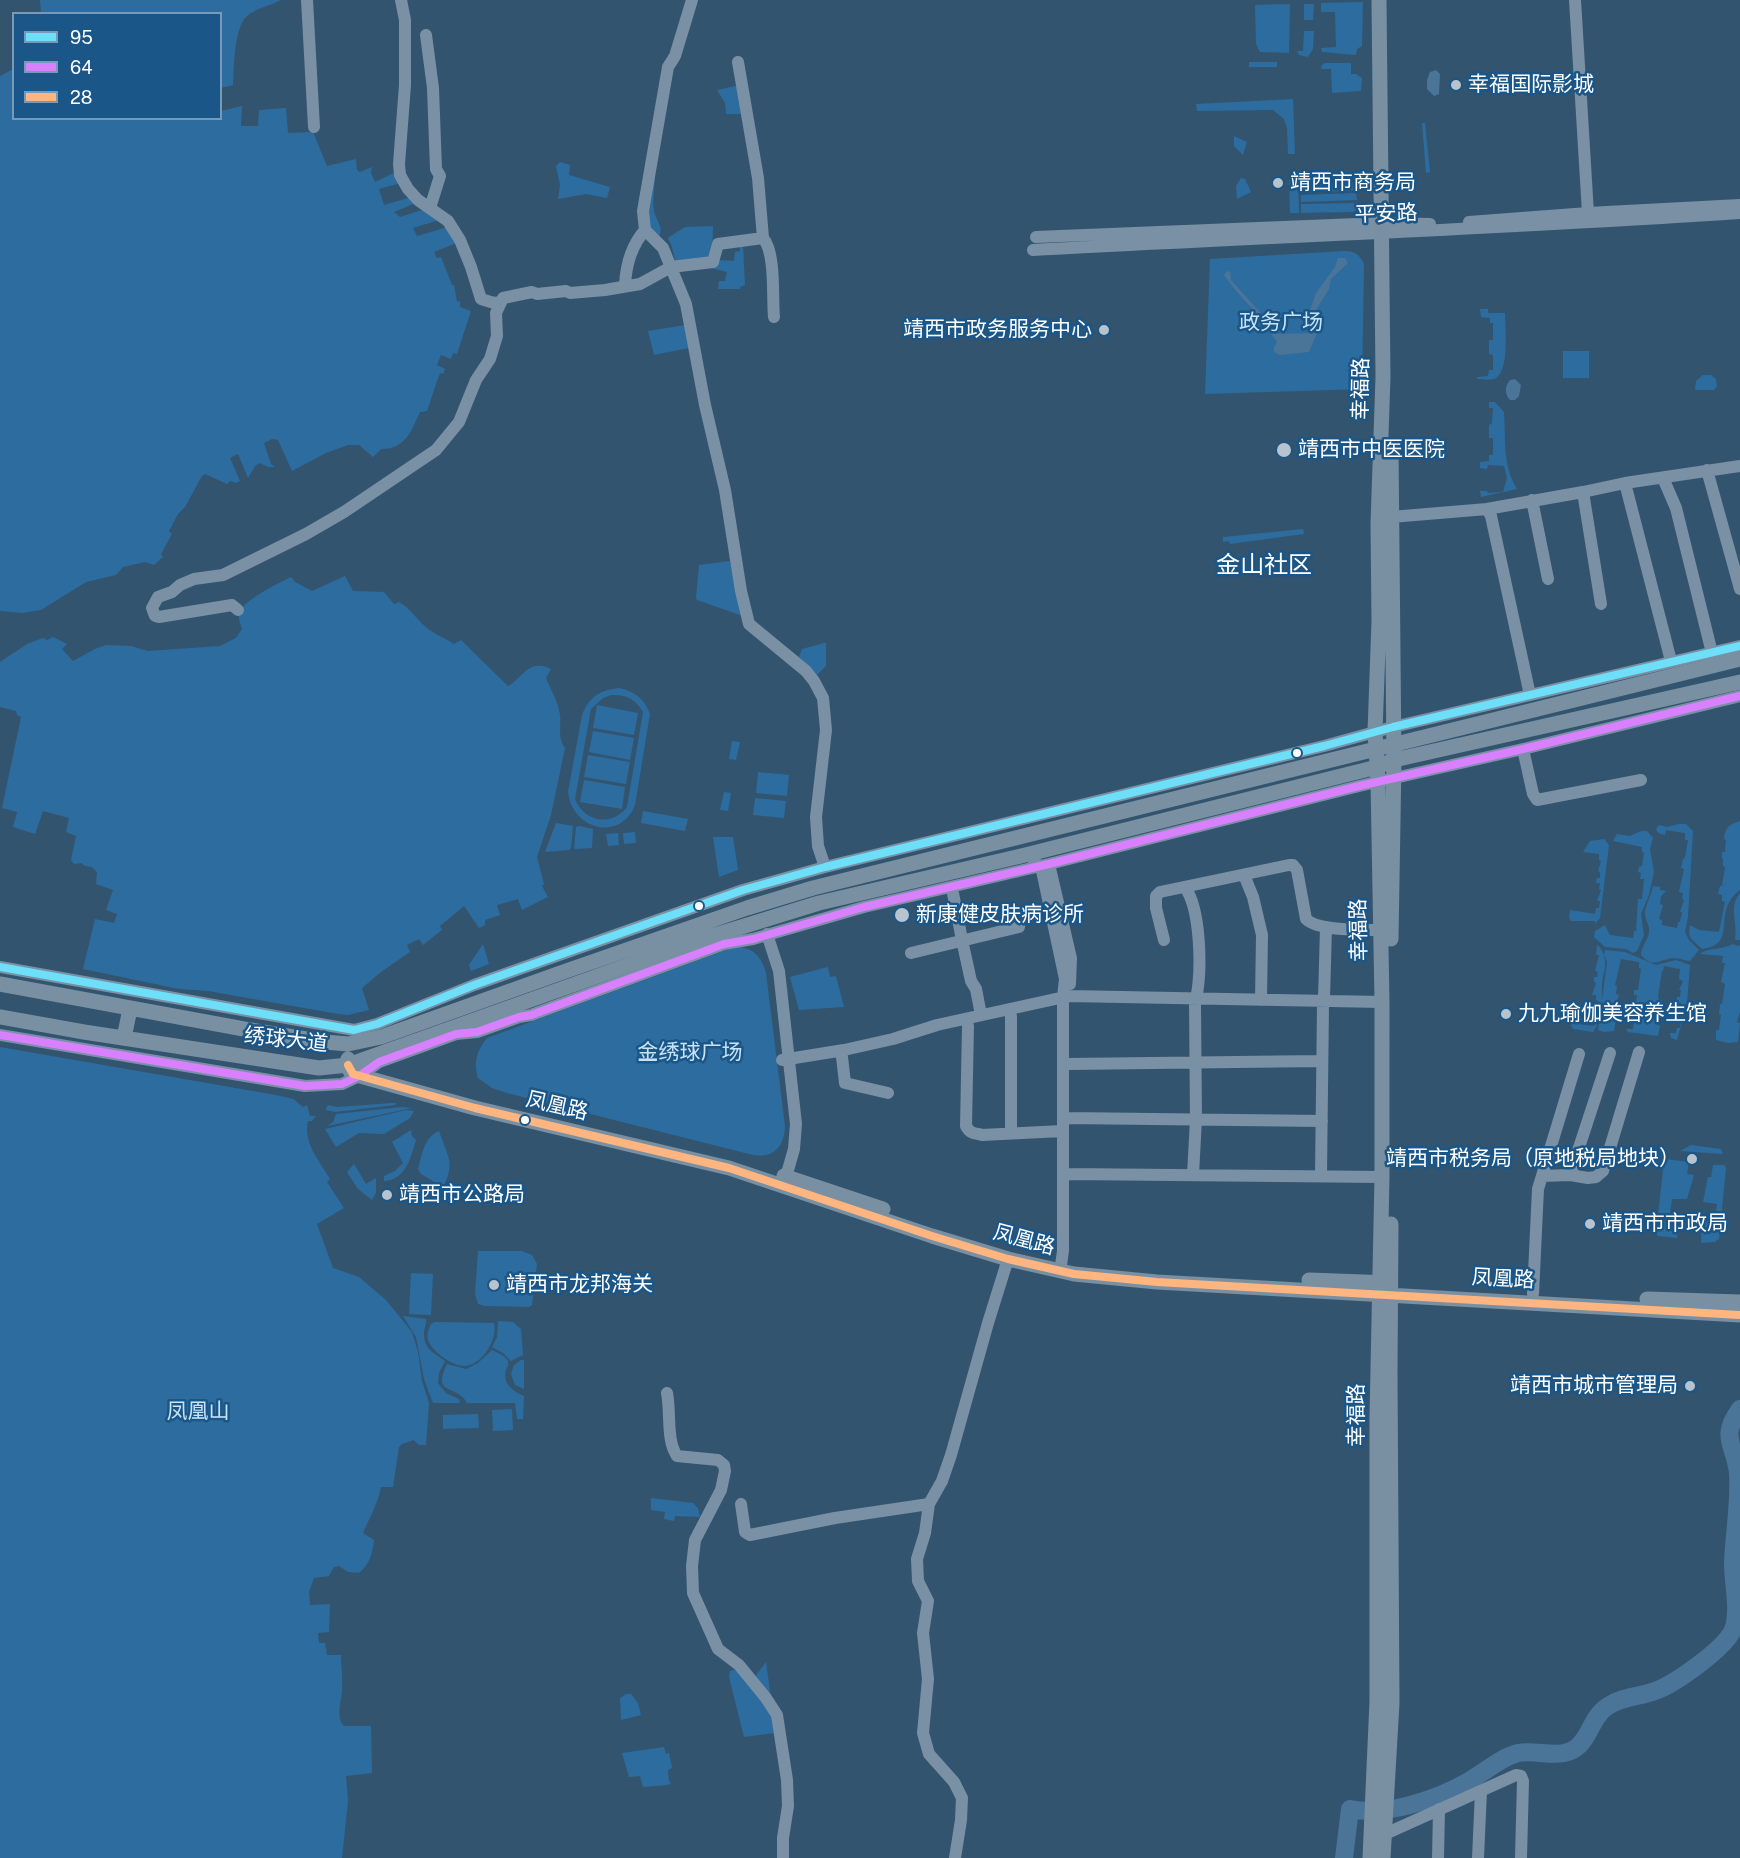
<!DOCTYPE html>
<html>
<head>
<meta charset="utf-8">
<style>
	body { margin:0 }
	#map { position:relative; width:1740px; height:1858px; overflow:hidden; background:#33546f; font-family:"Public Sans",sans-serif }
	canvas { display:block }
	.legend { position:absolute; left:12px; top:12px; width:210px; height:108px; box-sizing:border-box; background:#1a5688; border:2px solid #769ab8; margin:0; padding:8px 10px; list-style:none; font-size:18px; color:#fff }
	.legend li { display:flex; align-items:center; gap:12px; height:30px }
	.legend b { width:30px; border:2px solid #769ab8 }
</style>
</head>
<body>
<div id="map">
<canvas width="1740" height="1858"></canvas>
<ul class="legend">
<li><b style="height:8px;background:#6ddff8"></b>95</li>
<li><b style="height:8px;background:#d880ff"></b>64</li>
<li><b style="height:8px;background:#ffb580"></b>28</li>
</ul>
</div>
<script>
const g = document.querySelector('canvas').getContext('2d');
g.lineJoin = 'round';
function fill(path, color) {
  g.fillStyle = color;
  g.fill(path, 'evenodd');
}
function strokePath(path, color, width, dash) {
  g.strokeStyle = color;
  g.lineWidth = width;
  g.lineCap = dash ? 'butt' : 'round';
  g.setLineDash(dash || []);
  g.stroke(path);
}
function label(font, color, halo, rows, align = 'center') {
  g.font = font + ' "Public Sans","Noto Sans SC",sans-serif';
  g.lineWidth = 5;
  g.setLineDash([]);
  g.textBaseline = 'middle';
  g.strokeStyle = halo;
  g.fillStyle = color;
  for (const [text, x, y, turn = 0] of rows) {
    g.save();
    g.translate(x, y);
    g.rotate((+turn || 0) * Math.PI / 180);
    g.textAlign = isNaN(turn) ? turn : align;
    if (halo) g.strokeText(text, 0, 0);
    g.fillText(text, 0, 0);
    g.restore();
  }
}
fill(new Path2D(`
	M40,0h241c-11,6 -25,8 -34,16 -13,11 -13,52 -14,69l-12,3 -1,-74 -179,-1z
	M1363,2l-1,44 -5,3 -1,6 -34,-3 -1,-4 15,-1 -1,-35h-14v-9z
	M1290,4l-1,49 -29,-1 -4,-8 -1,-39z
	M1304,4h10l-1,16h-9z
	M1304,31h10l-1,18 -5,8 -9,-2 -2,-4h6z
	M1249,62h28v5h-28z
	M1325,63h26v11h5l6,4 -1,13 -29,2 -1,-24h-10l1,-4z
	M13,69l1,49h206l1,-7 21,-5 -1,20h17l1,-16 27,-2 2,25 25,-1 14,34 29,-7 1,11 3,2 12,-5 -1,6 4,9 21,-10 5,11 -22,6 5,16 28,-8 6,5 -24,10 6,5 25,-8 14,11 -26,8 4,8 31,-9 11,15 -25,10 3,6 4,-1 11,28h2l3,17 3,-1v6l11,4 -14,43 -4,-1 -2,6 -10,-4 -4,10 8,4 -2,5 -3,-1c-5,12 -8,25 -13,38l-7,1c-9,19 -14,37 -39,37l-8,8 -14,-12h-11l-22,8 -34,18 -14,-31 -6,-1 -8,4 7,21 4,3h-7l-8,-4 -5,3 -7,12 -10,-24 -8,4 10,23 -4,2 -6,-2 -3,3 -22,-10 -3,2 -17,31 -7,7 -9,17 3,3 -11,20 2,3 -9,8 -9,-3 -22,5 -7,8 -30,7 -45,28 -19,3 -22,-2v-535z
	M740,85l2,29h-16l-1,-11 -8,-13z
	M1293,99l2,55h-7l-1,-26 -3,-9 -11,-9 -76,1 -1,-7z
	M1422,123h3l5,49 -4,1z
	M1234,136l13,6 -4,13 -9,-9z
	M560,162l10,3 -1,10 41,12 -3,11 -21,-4 -28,5 2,-14 -4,-19z
	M655,176c0,11 -3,24 -1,35 2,10 11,17 4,27 -3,-2 -5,-4 -7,-7 -6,-11 -1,-44 4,-55z
	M1289,176h9l1,37h-9z
	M1241,178l4,1 6,13 -14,7 -1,-13z
	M1355,182l1,8 -32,2v-9z
	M1322,183v8l-21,1 -1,-8z
	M1356,193l1,7 -56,2v-7z
	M1357,203v6l-4,3 -52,1v-9z
	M713,226l-1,31 -36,6 -5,-19 -3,-5 1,-2 16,-10z
	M740,244l3,1 2,40 -5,2v2h-22l1,-8h6l2,-9 -16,-4 7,-8 16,1 1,-9 5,-1z
	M1344,251c11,0 15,3 20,13l-2,125 -157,5 5,-135z
	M1480,309h8v4h17c0,15 5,55 -9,65 -6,3 -13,1 -19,1v-2l11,-1 1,-6h4v-15l-4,-1v-14h4v-17h-3v-5l-9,-1z
	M685,325l4,23 -35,7 -6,-24z
	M1563,351h26v27h-26z
	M1703,375h8l5,4 1,7 -3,4h-19l1,-9z
	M1489,402h6l9,10c2,28 -2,52 13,77l-36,8 -1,-6h7l1,2 15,-1 4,-14 -3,-12 -16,-1 -1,4 -7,-1v-6l9,-1v-6h4v-17h-4v-13l3,-2 1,-15h-4z
	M1303,529l1,5 -74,10 -1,-3 -6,1v-5z
	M730,561l13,53 -3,1 -43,-15 -1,-2 3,-33z
	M345,576l8,15 31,1 10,12 5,-2c14,8 21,23 34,30 7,5 14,7 21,12l7,-4 47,46c16,-9 20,-28 43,-17l-5,9c4,10 11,22 13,32 4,16 -3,24 6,38l-14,67 -14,42 7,27 -2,2 6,11 -26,13 -4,-11 -21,6 3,10 -15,5v5l-6,3 -15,-22 -24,20 2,4 -19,15 -4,-6 -12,6 3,7 -29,20 -19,16 7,22 -21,5 -10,-1 -130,-23 -29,-2 -96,-20 12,-50 19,4 3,-9 -11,-4 7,-20 -17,-6 1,-12 -5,-5 -7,-1 -4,-3 -7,1 -3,-4 5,-24 -10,-4 3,-14 -26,-7 -8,23 -22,-7 4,-15 -15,-4 19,-91 -4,-2 -1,-4 -16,-4v-45l27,-18 16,-6 4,2 6,-3 14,7 -5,5 11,12 22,-12 11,-4 25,1 17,5 72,-5 16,-8 6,-9c-1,-4 -4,-10 -3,-15 2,-13 40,-31 52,-37l4,5 17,9z
	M824,643h2v23l-9,9 -18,-18 3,-8z
	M619,688c15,3 26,11 31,26l-15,91c-14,37 -63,25 -67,-13l14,-77c7,-18 18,-25 37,-27zM611,695c14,-1 25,4 32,17l-16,95c-15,20 -43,15 -52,-8l16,-90 12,-11z
	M597,705l41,8 -4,22 -41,-7z
	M593,731l41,7 -4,22 -41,-8z
	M732,741l8,1 -4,18 -7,-1z
	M588,755l42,7 -4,22 -42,-7z
	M758,772l31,3 -2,21 -31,-3z
	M584,780l41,7 -3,22 -42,-7z
	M724,792l7,1 -3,18 -8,-1z
	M755,798l31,3 -2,17 -31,-3z
	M643,811l45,8 -3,12 -44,-8z
	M1740,821v69c-30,22 0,54 -38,59 -10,-10 -15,-10 -12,-24l9,5 20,2 6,-30 -3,-1v-6l-4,-1 2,-8h2l3,-19 -2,-1v-7l-1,-1v-6h3l1,-12 -2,-1c1,-12 5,-14 16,-18z
	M556,823l17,3 -2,22 -2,2 -24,2z
	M1679,824h7l7,7 -5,86 -3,15 4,8 10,10 -9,11c-5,0 -10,-3 -16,-3 -13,0 -20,12 -33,-3 0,-9 7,-14 8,-23 1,-7 -4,-12 -4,-18 -1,-6 7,-20 8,-28l7,1v3l6,1 -5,5 -1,8 3,1 -4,14 3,1v5l15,3 1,-6h2l2,-10h-2l4,-12 -2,-1 1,-6 -4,-1 5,-23 -3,-1 2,-9 2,-1 3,-18h-3v-7l-19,-3 -1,5 -7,-2 -2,-4 3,-4 8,2z
	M579,826l14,3 -1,19 -18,1 2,-22z
	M1641,831h6l6,7 -3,11 4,23 -5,23 -8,19 3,21 -7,16 -4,2 -7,-4 -21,-2 -11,-10 1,-6 10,-6 5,10 23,3 1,-7h2l2,-32h4l2,-20h-4l1,-6 -3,-1 1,-5 3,-1 2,-13 -2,-1v-5l-29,-6 4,-7 13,2z
	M635,832l1,11 -12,1 -1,-11z
	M618,833l1,12 -11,1 -2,-12z
	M713,837h20l5,33 -19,7z
	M1604,839l5,6 -9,73 -5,6v-3h-24l-2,-4 1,-7 25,4 1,-6h3l1,-7h-3l4,-11 -2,-1 1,-6h-4l1,-5h3v-6l-2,-1 3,-10 -2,-1v-6l-16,-2 7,-11z
	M1740,893v47h-4l-1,-1c3,-17 -7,-31 5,-46z
	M483,944l6,20 -18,7 -2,-6z
	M1733,944l5,2 2,-1v67l-3,10 3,1 -2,19 -10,1 -12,-3v-10h3l2,-15 -2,-1 1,-10h2l3,-20 -4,-2 4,-19h-3l1,-7 -23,-2c9,-7 23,-4 33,-10z
	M1597,945c6,4 7,10 8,16 1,8 -3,17 -3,24 0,14 0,36 -9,47l-20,-3 -3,-6 24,3 4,-14 -3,-1 4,-10 -3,-1v-5h-4l4,-12 -2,-1v-5h3l1,-5 -3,-1 4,-16h-3z
	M741,947c15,3 21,12 25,26l19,153c0,19 -11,33 -32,29l-246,-62 -15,-5 -14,-10c-5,-16 -1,-28 9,-40l242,-89z
	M1605,950l20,2 31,13 20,-5 14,5 -3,38 -10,37 -6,-2 -1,-5h6l1,-5h3l1,-9h-2l2,-2 1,-7 -2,-1 1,-6 -5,-1 1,-5h3l1,-7h-2l4,-9 -4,-2 1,-10 -16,-3 -1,5h-1l-4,25 1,4h3l-4,25 2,1 -2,10 -30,-4 -2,-3h7l1,-8h3l2,-17 -3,-1 1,-8h-3v-5h4l3,-21 -2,-1v-6l-18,-3 -6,26 2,1 -1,8 3,1 -4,12 2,1v3l-3,1 -1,7 3,1 -2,11 -10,1 -6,-2 9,-68 -3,-7z
	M828,967l2,10 6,-1 8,31 -45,3 -9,-33z
	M0,1047l276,48 17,4 10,8 4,-2 3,11h6l-4,5h-4c-5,22 11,39 22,58l-3,3 17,26 -27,16 16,44 26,9 27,23 26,32 6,20 4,29 7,22 -3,42h-7l-5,-5 -12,4 -3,3 -6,40h-12c-3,16 -11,30 -18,46l11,7c-1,13 -5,25 -15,33l-11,-1 -9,-6 -5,1 -5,9 -15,2 -5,14 1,13 20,-1 -1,28 -11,1 1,10h6l2,12h14c0,12 2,23 1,34 0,12 -7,27 2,37h27l1,47 -26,3 2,25 -6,57h-342z
	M393,1103h3l-1,2 -60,7 -9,-2v-2l2,-3 9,2z
	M402,1107l10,1 -85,18 6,-4 3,-8z
	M406,1110l8,1 -4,7 -26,16 -25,-1 -23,14 -11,-18z
	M411,1130l1,6 4,4c-5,17 -10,40 -32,41v-5l11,-5 8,-8 -11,-21z
	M439,1131c8,24 17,32 4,56l-22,-13 -3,-5c4,-14 6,-32 21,-38z
	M1691,1145l30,4 2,5 -43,-3z
	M1666,1159l23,3 -2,12 7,1 -7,24h-15l-2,14 9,1 -2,24 -19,-2 -2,-2 8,-74z
	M354,1164l12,20 10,-6v15l-4,7 -14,-11 -11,-17z
	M1713,1165h11l2,3 -7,71 -4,3 -14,1 1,-26 13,1 2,-14 -14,-2 5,-25h3z
	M478,1251h44l10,4 5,9 -5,41 -3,2 -44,-1 -7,-2 -3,-10z
	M411,1273l22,1 -2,41 -22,-1z
	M403,1316l23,3c1,5 -2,9 -2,15 0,15 10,19 21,27l-6,12 -1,10 8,10 13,6 1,4h-27l-9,-24 -8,-42z
	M498,1321l15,1 8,7 2,26 -12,6 -8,-8 -11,-6 5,-10z
	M435,1322l59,1c4,16 -12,43 -30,43 -11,0 -30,-13 -35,-24 -3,-6 -1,-12 2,-18z
	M492,1350c4,2 14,6 16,11 1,4 -1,6 -2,9 -4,14 7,21 18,26l-1,23h-6l-2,-16h-48c-9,-19 -36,-6 -20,-39l19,5 12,-6z
	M521,1360h3v29l-9,-4 -4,-11 3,-9z
	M512,1409l1,21 -20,1 -1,-21z
	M478,1414l1,14 -36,1v-14z
	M651,1498l42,5 5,5 2,9 -25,-1 -1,5 -10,-2 1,-7 -14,-2z
	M766,1662l5,36 -17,-20z
	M737,1669l35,42 2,22 -30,4 -15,-60 1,-6z
	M626,1694h5l7,9 3,12 -20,5 -1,-22z
	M664,1747l2,7 3,-1 3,15 -4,2 1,11 2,2 -3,2 -25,2 -3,-11 -11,1 -7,-24z`), '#2d6c9f');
fill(new Path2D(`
	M1436,70l4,4 -1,20 -5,2 -7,-7v-9l3,-8z
	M1338,258h7l3,5 -17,16 -2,10 -13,21 1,9h-10l9,-26 19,-26z
	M1230,271l1,9 35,39h-4c-13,-14 -27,-28 -38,-44l2,-3z
	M1317,333l-8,19 -29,3 -6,-3v-5l3,-5 -6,-8z
	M1515,379l6,6 -2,11 -4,4h-5c-6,-7 -5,-14 0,-20z`), '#4a7498');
strokePath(new Path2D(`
	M1344,1858l6,-49c35,8 87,-10 117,-27 17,-9 32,-24 51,-29 18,-4 42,7 58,-5 14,-10 15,-31 32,-42 15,-10 31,-9 47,-15 20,-7 69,-42 78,-61 7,-20 0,-45 0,-67 1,-29 7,-61 5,-90 -3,-29 -19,-35 2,-64`), '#4a7498', 18);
strokePath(new Path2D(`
	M307,0l7,127
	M401,0l4,20v65l-6,79 1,11 8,14 10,11 30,21 12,19 11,27 10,32 13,4 7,-1
	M692,0l-17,56 -7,11 -25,144 2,19 18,18 23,56 19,101 20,85 16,101 8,33 57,47 8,10 9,17 3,32 -10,87 2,29 7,21
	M1575,0l13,213
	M426,35l7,53 3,81 4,7 -10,32
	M1469,222l119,-9 152,-8
	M1036,237l346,-14 48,1
	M763,238c13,15 9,59 11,79
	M1033,250c236,-13 471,-21 707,-37
	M625,285c1,-20 6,-39 20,-55
	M1707,470l33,119
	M1663,478l13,30 36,145
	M1625,483l46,178
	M1583,492l18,112
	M1532,500l16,79
	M1487,509l4,7 39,179
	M1391,517l96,-8 96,-17 42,-9 115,-17
	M238,610l-6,-5 -73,12 -4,-1 -3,-8 6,-11 14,-5 8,-7 14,-6 29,-4 83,-41 38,-22 92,-62 23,-28 17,-42 14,-21 7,-23 -1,-23 7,-15 29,-6 5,2 29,-3 4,2 35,-3 35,-6 31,-17 42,-5 5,-18 45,-6 -5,-60 -20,-116
	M1523,749l10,45 4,6 104,-20
	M1034,863l7,3 24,113 -2,18v254l-3,21
	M1049,864l22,94 -1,26
	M1244,875l9,22 9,38 -1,65
	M1185,887c16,23 17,84 11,112
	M952,888l10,52 9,41 5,8 5,26
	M767,934l12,37 17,153 -2,25 -10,35
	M1164,940l-8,-32v-12l4,-4 129,-27h4l4,5 9,49c11,12 58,11 75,11
	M911,953l108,-26
	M0,967l354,63 23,-6 97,-39 269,-95 82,-23 499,-121 69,-19 347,-81
	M1324,999l2,-72
	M968,1026l-2,100c4,8 9,7 16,9l80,-4
	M0,1035l305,51 37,-2 17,-8 20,-14 77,-28 21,-2 42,-15 12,-2 193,-71 29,-5 111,-32 185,-43 310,-78 164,-37 217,-53
	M842,1057l3,26 43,10
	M782,1060l62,-10 49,-11 44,-14 132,-29 313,6
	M1068,1064l253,-3
	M1068,1118l254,3
	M1011,1133v-117
	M1068,1174l314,3
	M1193,1175l3,-56 -1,-115
	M1321,1175l2,-170
	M1570,1175l40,-122
	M1542,1176l28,-1 18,3 8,-1 7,-6 36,-119
	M1533,1294l5,-105 41,-135
	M667,1393c4,20 -1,47 10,63l41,4 6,5 1,6 -4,19 -26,50 -3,26 1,27 25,56 21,16 27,33 11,17 10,65 1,26 -5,32v20
	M741,1504l4,28 5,3 85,-17 94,-14 13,-23 9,-26 37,-132 20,-64
	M929,1504l-4,29 -8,26 1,22 10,20 -5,32 5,46 -5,54 6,21 25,28 8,16 -1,22 -6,38
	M1385,1834l131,-59 5,1 2,5 -2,77
	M1438,1858l1,-49
	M1478,1858l3,-67`), '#7a90a5', 12);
strokePath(new Path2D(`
	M1391,447l3,313 -3,179
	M0,984l244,45 81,13 23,2 33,-7 185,-66 181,-63 66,-20 927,-229
	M0,1017l84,15 235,36 29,-3 348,-124 123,-38 202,-47 356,-89 17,-7 346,-78
	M124,1038l6,-29
	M348,1059l2,12 3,3 122,34 254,60 203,68 76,23 66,15 83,8 583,33
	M784,1176l99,33
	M1309,1280l81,3
	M1647,1299l93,3
	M1370,1858l7,-157v-284l5,-240v-175l-4,-221 -3,-49 4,-111 -1,-97 5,-147 -4,-377
	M1383,1858l9,-155 -2,-330 1,-149`), '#7990a2', 15);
strokePath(new Path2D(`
	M0,967l354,63 23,-6 97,-39 269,-95 82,-23 499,-121 69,-19 347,-81`), '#6ddff8', 8);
strokePath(new Path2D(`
	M0,1035l305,51 37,-2 17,-8 20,-14 77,-28 21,-2 42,-15 12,-2 193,-71 29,-5 111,-32 185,-43 310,-78 164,-37 217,-53`), '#d880ff', 8);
strokePath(new Path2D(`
	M348,1065l5,9 122,34 254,60 203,68 76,23 66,15 83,8 583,33`), '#ffb580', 8);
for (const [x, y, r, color] of [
	[1456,85,6,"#b8c3cd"],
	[1278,183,6,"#b8c3cd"],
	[1104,330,6,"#b8c3cd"],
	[1284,450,8,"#b8c3cd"],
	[1297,753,5,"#fff"],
	[699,906,5,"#fff"],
	[902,915,8,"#b8c3cd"],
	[1506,1014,6,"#b8c3cd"],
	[525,1120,5,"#fff"],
	[1692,1159,6,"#b8c3cd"],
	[387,1195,6,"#b8c3cd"],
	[1590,1224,6,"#b8c3cd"],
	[494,1285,6,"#b8c3cd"],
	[1690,1386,6,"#b8c3cd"]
]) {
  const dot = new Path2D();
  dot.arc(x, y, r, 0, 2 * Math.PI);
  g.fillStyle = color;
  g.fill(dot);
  strokePath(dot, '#1a5688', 2);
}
label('21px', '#fff', '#1a5688', [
	["幸福国际影城",1468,85],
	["靖西市商务局",1290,183],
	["靖西市政务服务中心",1092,330,"right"],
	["靖西市中医医院",1298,450],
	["新康健皮肤病诊所",916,915],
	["九九瑜伽美容养生馆",1518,1014],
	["靖西市税务局（原地税局地块）",1680,1159,"right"],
	["靖西市公路局",399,1195],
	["靖西市市政局",1602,1224],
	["靖西市龙邦海关",506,1285],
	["靖西市城市管理局",1678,1386,"right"]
], 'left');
label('21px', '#fff', '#1a5688', [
	["平安路",1386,214,-2],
	["幸福路",1361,389,-89],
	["幸福路",1359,930,-91],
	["绣球大道",286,1040,6],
	["凤凰路",557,1106,13],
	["凤凰路",1024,1240,15],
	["凤凰路",1503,1279,3],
	["幸福路",1357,1415,-90]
]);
label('21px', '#c7e3f9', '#1a5688', [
	["政务广场",1281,323],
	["金绣球广场",690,1053],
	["凤凰山",198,1412]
]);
label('24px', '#fff', '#1a5688', [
	["金山社区",1264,566]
]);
</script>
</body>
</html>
